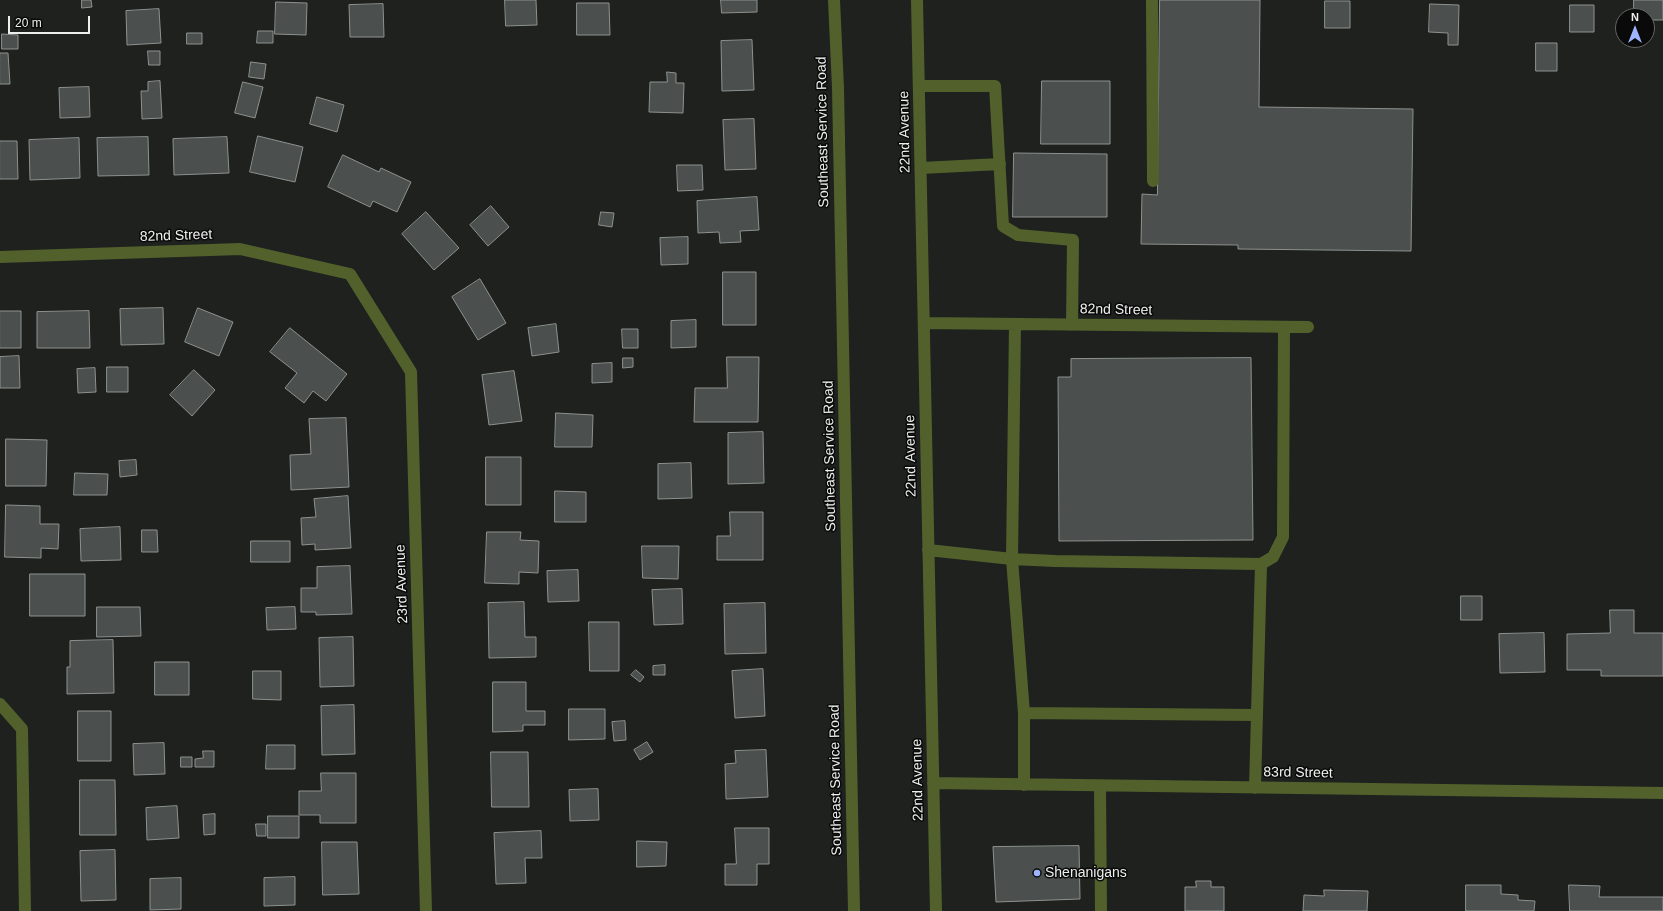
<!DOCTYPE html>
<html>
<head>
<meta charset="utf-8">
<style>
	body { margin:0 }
	#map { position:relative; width:1663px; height:911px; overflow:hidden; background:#1e211e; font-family:Helvetica,sans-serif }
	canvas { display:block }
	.north { position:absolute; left:1615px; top:8px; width:40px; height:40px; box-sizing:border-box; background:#090a09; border:1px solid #646664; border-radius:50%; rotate:0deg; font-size:11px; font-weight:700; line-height:16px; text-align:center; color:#edefed }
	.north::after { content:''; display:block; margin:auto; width:14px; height:18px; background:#a0b3fd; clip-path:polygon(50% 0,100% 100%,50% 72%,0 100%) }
	.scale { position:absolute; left:8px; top:16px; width:82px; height:18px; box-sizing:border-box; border:2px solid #edefed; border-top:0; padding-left:5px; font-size:12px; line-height:14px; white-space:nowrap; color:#edefed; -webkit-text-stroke:3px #090a09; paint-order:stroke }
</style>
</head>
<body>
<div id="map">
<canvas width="1663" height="911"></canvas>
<div class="north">N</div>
<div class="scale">20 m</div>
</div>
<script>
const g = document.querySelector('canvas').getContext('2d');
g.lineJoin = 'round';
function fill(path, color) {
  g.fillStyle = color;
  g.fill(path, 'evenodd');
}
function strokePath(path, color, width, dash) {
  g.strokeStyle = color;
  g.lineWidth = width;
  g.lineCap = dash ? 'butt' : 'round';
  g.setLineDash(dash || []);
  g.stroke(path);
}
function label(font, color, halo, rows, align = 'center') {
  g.font = font + ' Helvetica,sans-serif';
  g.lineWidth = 3;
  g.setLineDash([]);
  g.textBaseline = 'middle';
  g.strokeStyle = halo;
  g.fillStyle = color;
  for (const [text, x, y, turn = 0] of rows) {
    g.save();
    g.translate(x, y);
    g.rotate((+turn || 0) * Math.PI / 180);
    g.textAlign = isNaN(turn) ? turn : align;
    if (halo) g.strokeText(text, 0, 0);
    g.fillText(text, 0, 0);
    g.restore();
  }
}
const building = new Path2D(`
	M82,0h9l1,7 -10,1z
	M505,0h31l1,25 -31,1z
	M721,0h36v12l-35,1z
	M1160,0h100l-1,107 154,2 -2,142 -173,-2v-4l-97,-1 1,-50 15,1z
	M1634,0h29v20h-16v-4h-13z
	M1325,1h25v27h-25z
	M276,2l31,1 -1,32 -31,-1z
	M577,3h32l1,32h-33z
	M383,4l1,33h-34l-1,-32z
	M1430,4l29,1 -1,40h-10v-12l-19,-1z
	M1570,5h24v27h-24z
	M159,9l2,34 -34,2 -1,-34z
	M258,31h15v12h-16z
	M187,33h15v11h-15z
	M2,34l16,1v14h-16z
	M752,40l2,50 -32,1 -1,-50z
	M1536,43h21v28h-21z
	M148,51h12v14h-11z
	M0,53h8l2,31h-10z
	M251,62l15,2 -2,15 -15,-2z
	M667,72l9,1v10h8l-1,30 -34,-1 1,-30h17z
	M160,81l2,37 -20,1 -1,-28h7v-9z
	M1042,81h68v63h-69z
	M243,82l20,5 -8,31 -20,-5z
	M89,87l1,30 -30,1 -1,-30z
	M317,97l27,8 -7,27 -27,-8z
	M754,119l2,50 -31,1 -2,-50z
	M258,136l45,11 -8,35 -45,-10z
	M148,137l1,38 -51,1 -1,-38z
	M227,137l2,36 -55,2 -1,-36z
	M79,138l1,40 -50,2 -1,-40z
	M0,141h17l1,38h-18z
	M1014,153l93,1v63h-94z
	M343,155l36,17 2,-4 30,14 -14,30 -24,-11 -3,6 -42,-20z
	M677,165h25l1,25 -25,1z
	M757,197l2,33 -19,1 1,11 -21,1 -1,-11 -21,1 -1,-32z
	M491,206l18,21 -21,19 -18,-21z
	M426,212l33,36 -25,22 -32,-36z
	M601,212l13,1 -2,14 -13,-2z
	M688,237v27l-27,1 -1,-27z
	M723,272h33v53h-33z
	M480,279l26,44 -28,17 -26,-43z
	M163,308l1,36 -43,1 -1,-36z
	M198,308l35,14 -14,34 -34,-14z
	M0,311h21v37h-21z
	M89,311l1,37h-53v-36z
	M696,320v27l-25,1v-27z
	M556,324l3,28 -27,4 -4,-28z
	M290,328l57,46 -21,27 -13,-10 -9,12 -19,-15 12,-15 -27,-21z
	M622,329h16v19h-15z
	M19,356l1,32h-20v-31z
	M727,357h32l-1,65h-64l1,-34h32z
	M623,358h10v9l-10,1z
	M1251,358l2,182 -194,1 -1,-164h13v-18z
	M612,363v19l-20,1v-19z
	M107,367h21v25h-21z
	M95,368l1,24 -18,1 -1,-24z
	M194,370l21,20 -23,26 -22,-21z
	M514,371l8,50 -33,4 -7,-50z
	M556,413l37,2 -1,32h-37z
	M346,418l3,69 -58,3 -1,-35 21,-1 -2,-35z
	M763,432l1,51 -36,1v-51z
	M6,439l41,1 -1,46h-40z
	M486,457h35v48h-35z
	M136,460l1,15 -17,2 -1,-16z
	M691,463l1,35 -34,1v-35z
	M75,473l33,1 -1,21h-33z
	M555,491l31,1v30h-31z
	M348,496l3,52 -36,2v-6l-13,1 -1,-27 15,-1 -2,-18z
	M6,505l34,1v18h19l-1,25 -17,-1v10l-36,-1z
	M730,512h33v48h-46v-24h13z
	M120,527l1,33 -40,1 -1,-32z
	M142,530h15l1,22h-16z
	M487,532h34l-1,8 19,1 -1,32 -19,-1v12l-34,-1z
	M251,541h39v21h-39z
	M642,546h37l-1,33 -35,-1z
	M350,566l2,48 -36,1v-3h-15v-24h16v-21z
	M578,570l1,31 -31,1 -1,-31z
	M30,574h55v42h-55z
	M682,589l1,35 -29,1 -2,-35z
	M1461,596h21v24h-21z
	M524,602l1,35h11v20l-47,1 -1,-55z
	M765,603l1,50 -41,1 -1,-50z
	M97,607h43l1,29 -44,1z
	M295,607l1,22 -29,1 -1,-22z
	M1610,610h24v23h29v43h-62v-6h-34v-36l43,-1z
	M589,622h30v49h-29z
	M1544,633l1,39 -45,1 -1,-39z
	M353,637l1,49 -34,1 -1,-49z
	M113,640l1,53 -47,1v-27h3v-26z
	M155,662h34v33h-34z
	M665,665v10h-12v-9z
	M763,669l2,47 -30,2 -3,-47z
	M636,670l8,7 -4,5 -9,-7z
	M253,671h28v29l-28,-1z
	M493,682h33v29h19v14h-22v6l-30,1z
	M354,705l1,49 -33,1 -1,-49z
	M569,709h36v30l-36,1z
	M78,711h33v50h-33z
	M625,721l1,19 -12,1 -2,-19z
	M647,742l6,10 -13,8 -6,-10z
	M164,743l1,31 -31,1 -1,-31z
	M267,745h28v24h-29z
	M766,750l2,47 -42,2 -1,-35 11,-1 -1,-12z
	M203,751h11v16h-19v-8l8,-1z
	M491,752h37l1,55h-37z
	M181,757h11v10h-11z
	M321,773h35v50h-36v-8h-21v-24h22z
	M80,780h35l1,55h-36z
	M598,789l1,31 -29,1 -1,-31z
	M177,806l2,32 -32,2 -1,-32z
	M215,814v20l-11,1 -1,-20z
	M268,816h31v22h-31z
	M256,824h10v12h-9z
	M735,828h34v36h-12v21h-32v-21h11z
	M541,831l1,27h-17l1,25 -30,1 -2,-51z
	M637,841l30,1 -1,24 -29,1z
	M322,842h35l2,52 -36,1z
	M1079,846l1,53 -84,3 -3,-55z
	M115,850l1,50 -35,1 -1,-50z
	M295,877v28l-31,1v-28z
	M181,878v31l-31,1v-31z
	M1196,881h15v6h13v24h-39v-24h11z
	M1466,885h35v9l17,1v5l17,1 -1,10h-68z
	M1569,885l31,1 -1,11h64v14h-93z
	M1324,890l44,1 -1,20h-64l1,-16 20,1z`);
fill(building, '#4b504e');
strokePath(building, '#8d9290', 1);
strokePath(new Path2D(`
	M834,0l4,88 16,823
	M917,0l19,911
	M1152,0l1,181
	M919,86h76l8,140 15,9 55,5 -1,85
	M921,168l79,-4
	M0,257l240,-8 110,25 61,98 15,539
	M924,323l384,4
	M1015,324l-3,235 43,2 206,3
	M928,550l84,9 12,154v72
	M0,704l22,25 3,182
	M1024,713l233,2
	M933,783l730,10
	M1100,786l1,125
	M1255,788l6,-224 12,-7 10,-20 1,-210`), '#52612c', 12);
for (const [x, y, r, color] of [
	[1037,873,4,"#a0b3fd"]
]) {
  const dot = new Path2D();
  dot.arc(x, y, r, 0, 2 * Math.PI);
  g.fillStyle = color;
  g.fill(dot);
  strokePath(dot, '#090a09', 1.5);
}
label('14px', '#edefed', '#090a09', [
	["Southeast Service Road",823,132,-91],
	["22nd Avenue",905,132,-91],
	["82nd Street",176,236,-2],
	["82nd Street",1116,310,1],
	["Southeast Service Road",830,456,-91],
	["22nd Avenue",911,456,-91],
	["23rd Avenue",402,584,-92],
	["83rd Street",1298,773,1],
	["Southeast Service Road",836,780,-91],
	["22nd Avenue",918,780,-91]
]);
label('14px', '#edefed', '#090a09', [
	["Shenanigans",1045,873]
], 'left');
</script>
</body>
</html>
